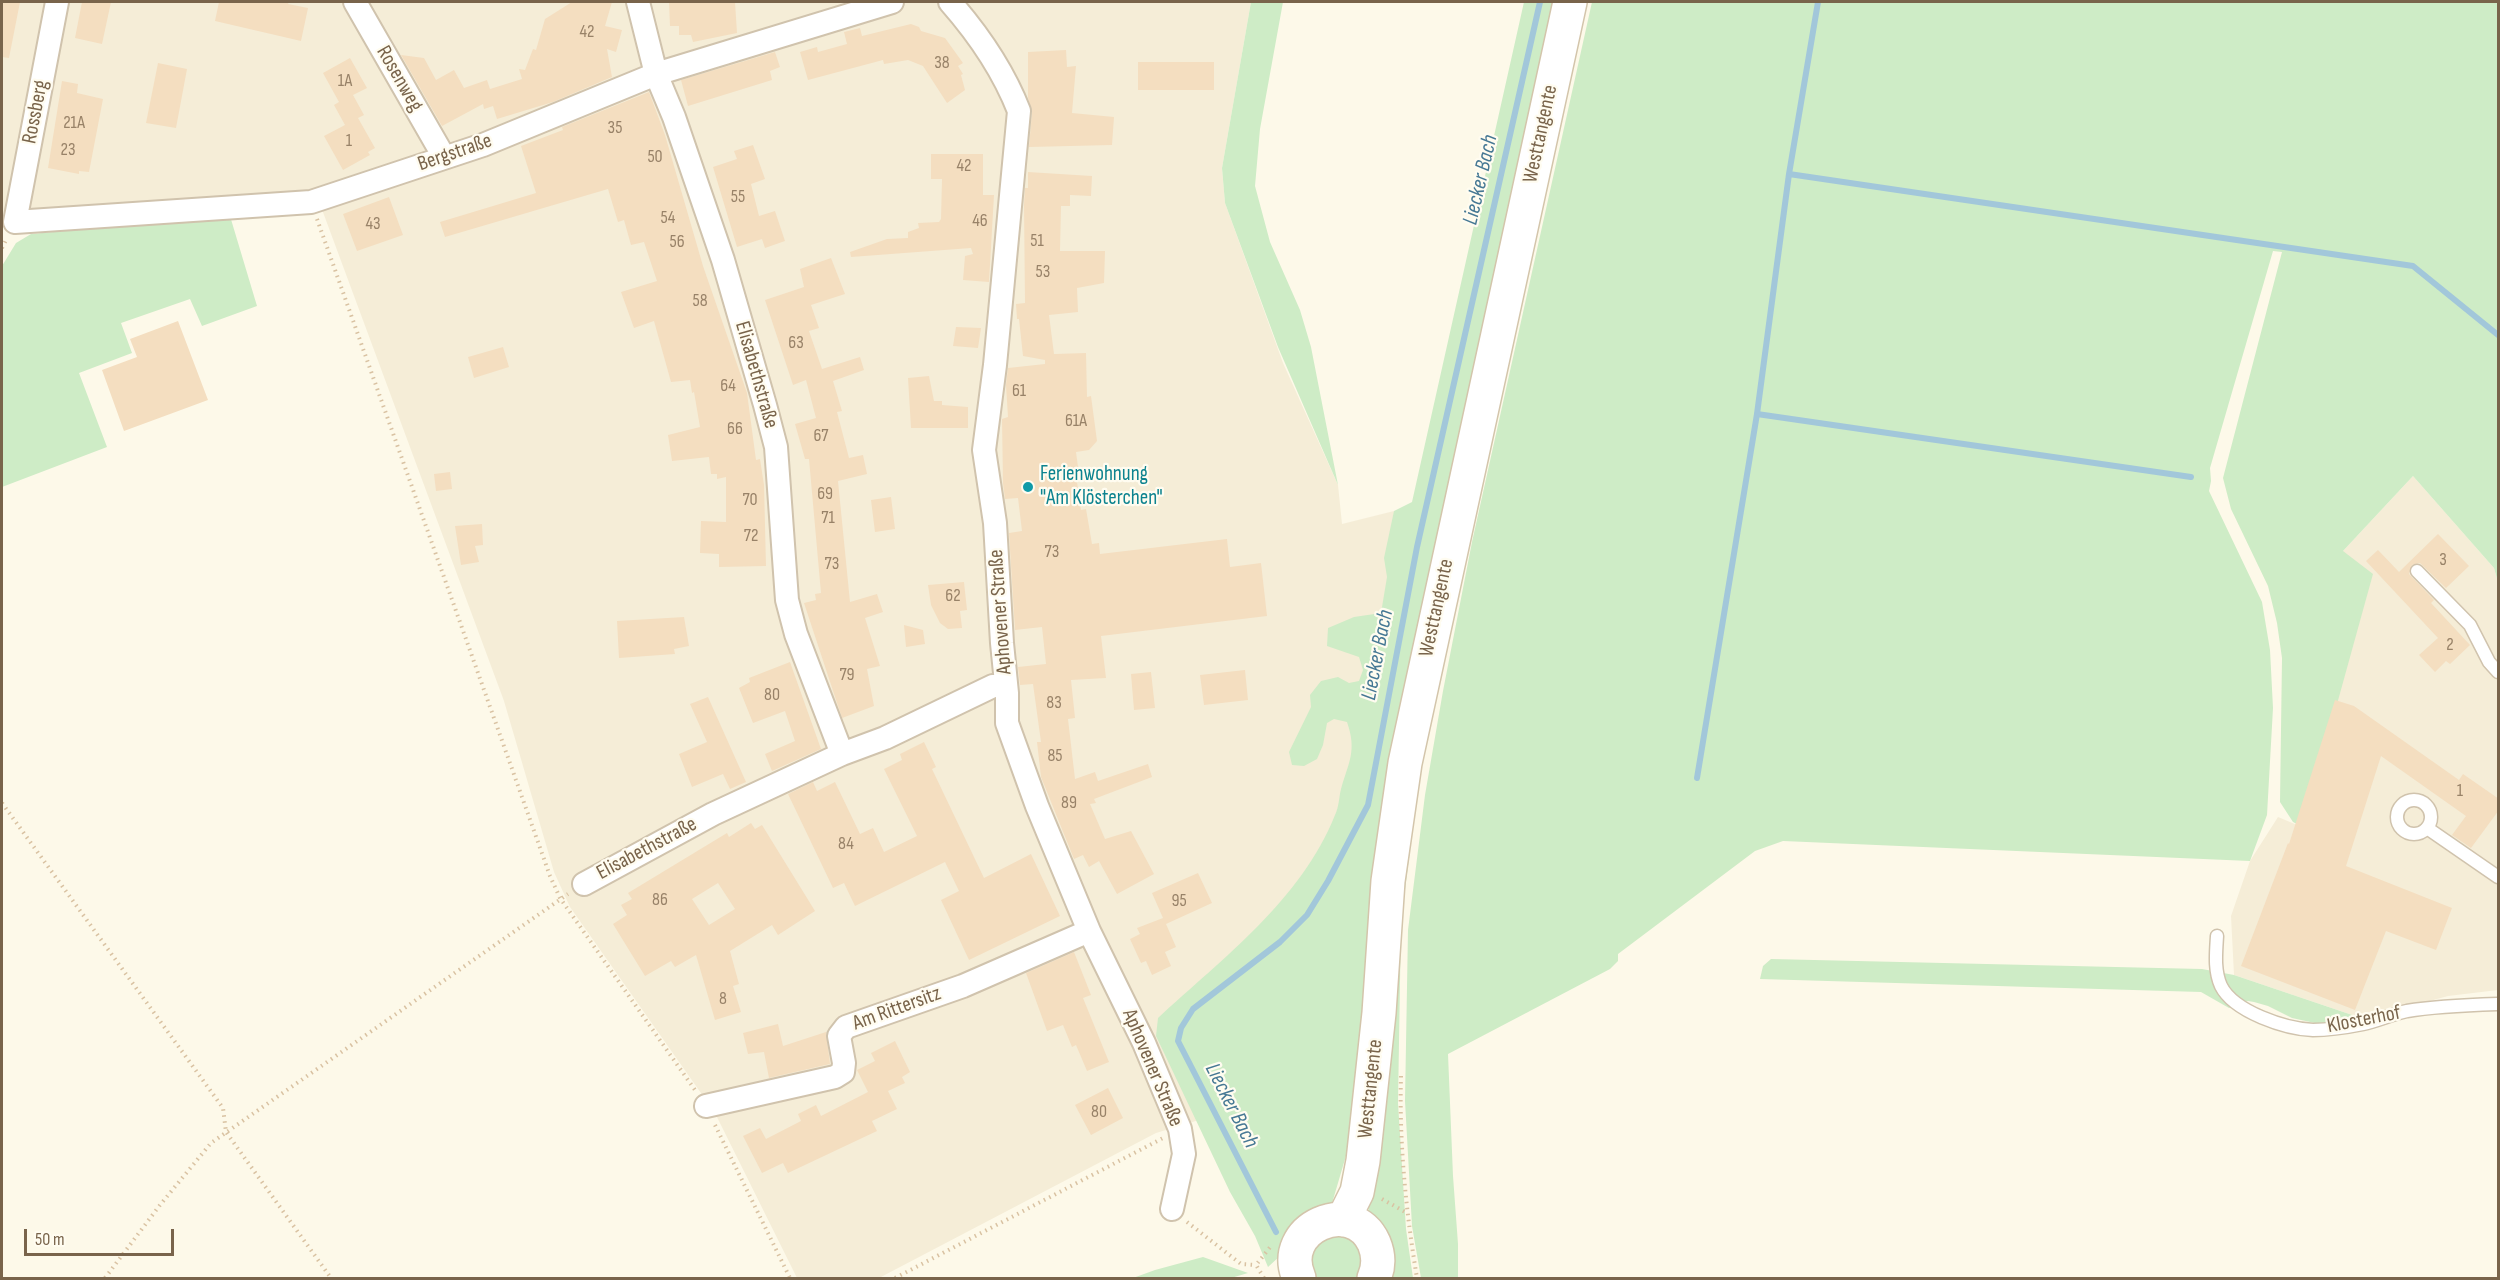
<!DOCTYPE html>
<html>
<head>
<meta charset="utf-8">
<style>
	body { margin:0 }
	#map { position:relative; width:2500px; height:1280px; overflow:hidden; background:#fdf9e9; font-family:"Sofia Sans Condensed",sans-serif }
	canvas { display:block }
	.frame { position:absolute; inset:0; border:3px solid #79644b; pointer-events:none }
	.scale { position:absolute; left:24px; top:1229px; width:150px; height:27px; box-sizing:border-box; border:3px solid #79644b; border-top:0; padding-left:8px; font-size:18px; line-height:21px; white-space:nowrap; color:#79644b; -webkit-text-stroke:4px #fffcf0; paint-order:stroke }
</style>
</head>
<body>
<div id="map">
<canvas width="2500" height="1280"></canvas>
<div class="frame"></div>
<div class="scale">50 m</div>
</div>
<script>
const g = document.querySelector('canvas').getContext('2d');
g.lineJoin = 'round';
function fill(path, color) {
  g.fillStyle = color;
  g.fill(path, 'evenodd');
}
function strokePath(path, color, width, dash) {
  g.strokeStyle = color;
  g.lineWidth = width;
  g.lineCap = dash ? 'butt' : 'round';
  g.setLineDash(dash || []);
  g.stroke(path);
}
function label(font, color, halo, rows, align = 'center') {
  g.font = font + ' "Sofia Sans Condensed",sans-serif';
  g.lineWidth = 4.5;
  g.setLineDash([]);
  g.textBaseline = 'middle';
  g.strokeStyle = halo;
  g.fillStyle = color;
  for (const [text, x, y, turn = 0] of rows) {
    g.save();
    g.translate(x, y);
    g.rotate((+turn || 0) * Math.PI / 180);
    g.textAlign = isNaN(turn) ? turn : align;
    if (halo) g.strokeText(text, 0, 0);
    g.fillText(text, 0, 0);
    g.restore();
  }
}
fill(new Path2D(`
	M2,2h1249l-29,166 3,35 58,160 55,122 4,39 52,-13 10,28 -53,274 -152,307 -43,13 -277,145h-82l-82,-165 -145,-206 -16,-35 -50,-171 -187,-505 -315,22z
	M2413,476l81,92 4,14v408l-50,6 -84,23 -130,-44 -3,-59 19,-55 28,-44 24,10 41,-276z`), '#f5edd7');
fill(new Path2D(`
	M1251,2h32l-23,127 -5,57 15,56 30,68 11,37 27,138 -60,-138 -53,-144 -3,-35z
	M1524,2h31l-193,1046 -14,101 -18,61 -62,57 -13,-31 -25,-44 -74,-156 2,-18c65,-60 143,-118 177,-203 4,-8 4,-18 6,-26 8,-28 16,-38 6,-67l-13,-3 -7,4 -4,22 -6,14 -13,7 -12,-1 -3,-13 22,-45 -1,-12 11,-14 17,-4 11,6 10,-2 4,-11 -4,-13 -32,-11 1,-18 26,-11 27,-4 6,-36 -3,-19 10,-47 18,-9z
	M1592,2h906v580l-4,-14 -81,-92 -70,75 30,23 -70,253 -10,-5 -13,-20 2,-144 -5,-35 -9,-37 -37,-77 -8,-31 59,-226 -9,-1 -63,217 1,13 -2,10 53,111 8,48 3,58 -6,107 -17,46 -467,-20 -28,10 -137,103v7l-8,8 -162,85 5,122 5,68v34h-37l-9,-52 -7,-125 3,-171 17,-135 18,-104 29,-149z
	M230,216l27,90 -55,20 -12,-27 -69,24 11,30 -53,20 28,74 -105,40v-221l14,-23 15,-9z
	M1450,613l-30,159 -19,149 -3,182 8,126 7,49h-26l-19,-65 19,-111 17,-263z
	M1771,959l431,10 32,6 130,44 -40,6 -32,-7 -24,-12 -14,-4 -6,-1 -19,7 -28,-16 -441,-13 3,-13z
	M1343,1233l20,16 -3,29h-45l-6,-22 9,-15z
	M1203,1257l45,16 -17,5h-98l22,-8z`), '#ceecc6');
strokePath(new Path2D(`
	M1818,2l-29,172 624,92 85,69
	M1789,174l-32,240 434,63
	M1697,778l60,-364
	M1276,1232l-98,-191 3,-13 12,-19 87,-67 27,-27 21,-34 40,-76 49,-258 123,-545`), '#a2c7da', 6);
fill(new Path2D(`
	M2,2h18l-11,56 -7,-1z
	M82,2h29l-9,42 -27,-6z
	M219,2h70l-1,2 20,4 -7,33 -86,-20z
	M572,2h40l-7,24 17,4 -6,22 -9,-3 5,28 -59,25 -56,17 -4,-13 -9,3 -1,-5 -41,22 -41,-71 23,3 12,22 18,-10 10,18 23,-8 3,9 32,-10 -3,-10 6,1 8,-21 3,1 9,-31z
	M669,2h66l2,31 -44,9 -2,-7h-12v-9h-9z
	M911,24l8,3 2,4 24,7 18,25 -5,3 5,8 -2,1 4,15 -18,13 -24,-37 -15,-6 -24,4 -1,-4 -75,20 -8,-28 17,-5 1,5 29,-8 -3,-12 16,-4 2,8z
	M1066,50l1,17 9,-1 -4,47 42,4 -2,28 -83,2 3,-35 -4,-14v-46z
	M775,52l5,15 -10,4 2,9 -84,26 -7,-26z
	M350,58l17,30 -14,7 11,20 -6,3 17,30 -7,4 2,3 -27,15 -19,-34 21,-11 -11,-20 5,-3 -16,-29z
	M1138,62h76v28h-76z
	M158,63l29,6 -11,59 -30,-5z
	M62,81l16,3 -1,9 26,6 -14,73 -10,-1v3l-31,-6z
	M649,92l16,43 38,131 44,127 9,67 4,-1 4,26 2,81 -47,1v-13l-19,-1 1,-32 25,1v-45l-9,2v-5h-6l-2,-17 -37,4 -4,-26 32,-8 -6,-35 -2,1 -2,-13 -19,2 -17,-61 -20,7 -13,-36 36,-11 -13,-39 -13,3 -7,-25 -6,2 -10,-33 -163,48 -5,-15 96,-29 -15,-47 42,-16 -1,-3z
	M753,145l12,34 -14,5 8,32 16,-5 10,30 -20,7 -3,-9 -25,8 -24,-80 24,-8 -3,-8z
	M931,154h52v41h11l-5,87 -26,-2 2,-24 8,-2 -2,-6 -120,9 -1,-5 37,-13 21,-1v-6l11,-4 -1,-5 21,-1 2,-3 1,-40h-11z
	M1028,172l64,4 -1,20 -21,-1v11h-9l-1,45h45l-1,32 -27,5 1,24 -29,3 5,39 32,-1 1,44 4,-1 6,45 -8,9 -13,2 2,15 -3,1 6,42 5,-1 6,35 7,-1 1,11 127,-15 3,28 31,-4 6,53 -166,20 5,42 -35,2 4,38 -7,1 7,60 20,-7 3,9 50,-17 4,13 -58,22 2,4 -6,1 15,35 26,-8 23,43 -37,20 -18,-33 -10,6 -6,-12 -9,4 -33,-82 -4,-35h4l-8,-58 -13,1 -2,-18 28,-3 -4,-37 -27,3 -6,-97 13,-2 -4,-33 -13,1 -2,-16 -1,-64 6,-2 -2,-32 2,-17 37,-4v-4l-22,-4 -4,-37h-2l-1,-15 9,-1 -1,-98 1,-17h3z
	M389,197l14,38 -46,16 -14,-37z
	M831,258l14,36 -34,11 8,23 -10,3 13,38 38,-12 4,13 -31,11 9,30 -5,1 12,46 14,-3 4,19 -29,7 12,121 27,-8 6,18 -18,6 15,48 -13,3 7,37 -32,12 -38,-115 12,-3 -1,-6 6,-1 -12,-134h-4l-10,-35 21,-6 -10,-38 -13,5 -28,-85 39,-13 -4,-18z
	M178,321l30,79 -84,31 -22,-61 35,-13 -7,-18z
	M956,327l25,1 -3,20 -25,-2z
	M503,347l6,20 -35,11 -6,-21z
	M929,376l5,25h8v4l26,2v21h-57l-3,-50z
	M450,472l2,17 -16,2 -2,-17z
	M891,497l4,32 -20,3 -4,-32z
	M482,524l1,21 -8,1 4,16 -18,3 -6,-39z
	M2438,534l31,32 -23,22 -26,-25 -8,2 -3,9 25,26 -3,3 39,42 -20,19 -4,-3 -11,11 -16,-17 19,-17 -72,-77 12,-11 21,22z
	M964,582l3,28 -7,1 2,17 -14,1 -8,-6 -9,-18 -3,-20z
	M684,617l5,29 -15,3 1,5 -56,4 -2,-37z
	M904,625l19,5 2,14 -19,3z
	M790,662l31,87 -49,22 -7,-17 30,-13 -10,-30 -32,12 -14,-35 11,-6 -1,-4z
	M1245,670l3,30 -44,5 -4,-30z
	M1151,672l4,36 -21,2 -3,-36z
	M708,697l38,85 -16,7 -7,-15 -31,13 -13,-33 28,-12 -17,-38z
	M2335,700l19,6 105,74 4,-6 36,25v11l-28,38 -19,-13 14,-19 -85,-60 -35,110 106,42 -16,42 -50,-19 -31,79 -114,-44 47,-123 1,1z
	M924,742l12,25 -4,2 52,109 47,-24 29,62 -91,44 -28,-60 18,-9 -14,-29 -90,44 -11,-23 -11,5 -45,-94 25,-12 4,9 18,-9 25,52 13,-6 11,24 33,-16 -33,-67 18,-9 -2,-6z
	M751,823l4,6 7,-4 53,86 -37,24 -6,-10 -42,26 9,33 -6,2 8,26 -26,8 -19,-65 -21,12 -4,-6 -26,15 -32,-52 14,-9 -6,-10 11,-6 -4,-6 99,-60 2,4zM718,883l17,26 -26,16 -17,-26z
	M1198,873l14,30 -46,21 10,23 -11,5 6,14 -19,9 -6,-14 -5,2 -11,-24 10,-5 -3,-6 26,-10 -11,-25z
	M1074,952l17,43 -8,3 26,64 -22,9 -11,-26 -4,2 -9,-22 -16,6 -21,-58z
	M778,1024l5,22 43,-14 4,32 -61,14 -5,-26 -16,2 -5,-21z
	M895,1041l15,31 -8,5 3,6 -17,8 9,18 -25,12 5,10 -89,42 -5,-10 -21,10 -19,-37 17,-8 6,11 35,-18 -3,-7 18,-9 5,11 47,-24 -11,-22 18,-9 -4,-8z
	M1108,1088l15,30 -32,17 -16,-30z`), '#f4dec0');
const lane = new Path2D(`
	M2417,571l53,54 19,37 9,10
	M2397 817a17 17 0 1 1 34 0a17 17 0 1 1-34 0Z
	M2427,828l71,49
	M2217,936c-1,17 -3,35 4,50 13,26 65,43 92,44 16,0 35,-3 50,-6 15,-3 29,-10 44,-13 30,-5 61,-6 91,-7`);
const street = new Path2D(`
	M57,2l-42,220 296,-20 172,-57 173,-71 236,-72
	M355,2l89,155
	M638,2l18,72 18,43 49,143 42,145 11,42 11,153 9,34 46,120
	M950,2c29,33 53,68 69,109l-24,254 -11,85 11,73 7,120 5,50v30l30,83 52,125 55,112 36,86 4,25 -12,55
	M584,884l129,-70 129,-60 43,-16 108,-52 12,-1
	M706,1106l129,-29 8,-5 1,-9 -5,-27 7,-9 117,-41 126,-55`);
const secondary = new Path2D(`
	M1343,1220l14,-28 6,-31 16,-148 9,-132 17,-118 165,-761
	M1299,1278c-22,-50 53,-83 75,-35 5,12 5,24 0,35`);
strokePath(lane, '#d0c3ad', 15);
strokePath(street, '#d0c3ad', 26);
strokePath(secondary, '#d3c5ab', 36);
strokePath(new Path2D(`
	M317,219l233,657 10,22 135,192
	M2,248l5,-10
	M2,803l221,305 3,24 105,146
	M1401,1076c-2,67 5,136 16,202
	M715,1125l75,153
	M1382,1199l25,14
	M1187,1222l54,42 15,1
	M105,1278l55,-73 51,-62 357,-249
	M895,1278l268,-140
	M1264,1278l-8,-13 15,-19`), '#d9c2a2', 4, [1.5, 4.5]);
strokePath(lane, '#fff', 12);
strokePath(street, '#fff', 22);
strokePath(secondary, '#fff', 33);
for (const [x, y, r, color] of [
	[1028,487,6,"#0f9aa8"]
]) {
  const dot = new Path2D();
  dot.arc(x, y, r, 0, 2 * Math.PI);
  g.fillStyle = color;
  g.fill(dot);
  strokePath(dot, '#fffcf0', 2);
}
label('18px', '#988268', null, [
	["42",587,32],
	["38",942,63],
	["1A",345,81],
	["21A",74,123],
	["35",615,128],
	["1",349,141],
	["23",68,150],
	["50",655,157],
	["42",964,166],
	["55",738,197],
	["54",668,218],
	["46",980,221],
	["43",373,224],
	["51",1037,241],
	["56",677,242],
	["53",1043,272],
	["58",700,301],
	["63",796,343],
	["64",728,386],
	["61",1019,391],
	["61A",1076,421],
	["66",735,429],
	["67",821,436],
	["69",825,494],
	["70",750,500],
	["71",828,518],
	["72",751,536],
	["73",1052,552],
	["3",2443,560],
	["73",832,564],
	["62",953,596],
	["2",2450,645],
	["79",847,675],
	["80",772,695],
	["83",1054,703],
	["85",1055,756],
	["1",2460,791],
	["89",1069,803],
	["84",846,844],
	["86",660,900],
	["95",1179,901],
	["8",723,999],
	["80",1099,1112]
]);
label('21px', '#79644b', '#fffcf0', [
	["Rosenweg",399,79,60],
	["Rossberg",36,112,-79],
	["Westtangente",1541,134,-78],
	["Bergstraße",455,153,-19],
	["Elisabethstraße",756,375,74],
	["Westtangente",1437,608,-78],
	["Aphovener Straße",1001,612,-94],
	["Elisabethstraße",647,849,-28],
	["Am Rittersitz",897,1009,-20],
	["Klosterhof",2364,1020,-11],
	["Aphovener Straße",1152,1068,67],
	["Westtangente",1371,1089,-84]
]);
label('21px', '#0d838f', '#fffcf0', [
	["Ferienwohnung",1040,475],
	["\"Am Klösterchen\"",1040,499]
], 'left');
label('italic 22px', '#467894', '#fffcf0', [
	["Liecker Bach",1481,180,-77],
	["Liecker Bach",1378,655,-79],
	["Liecker Bach",1231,1106,63]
]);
</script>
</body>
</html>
